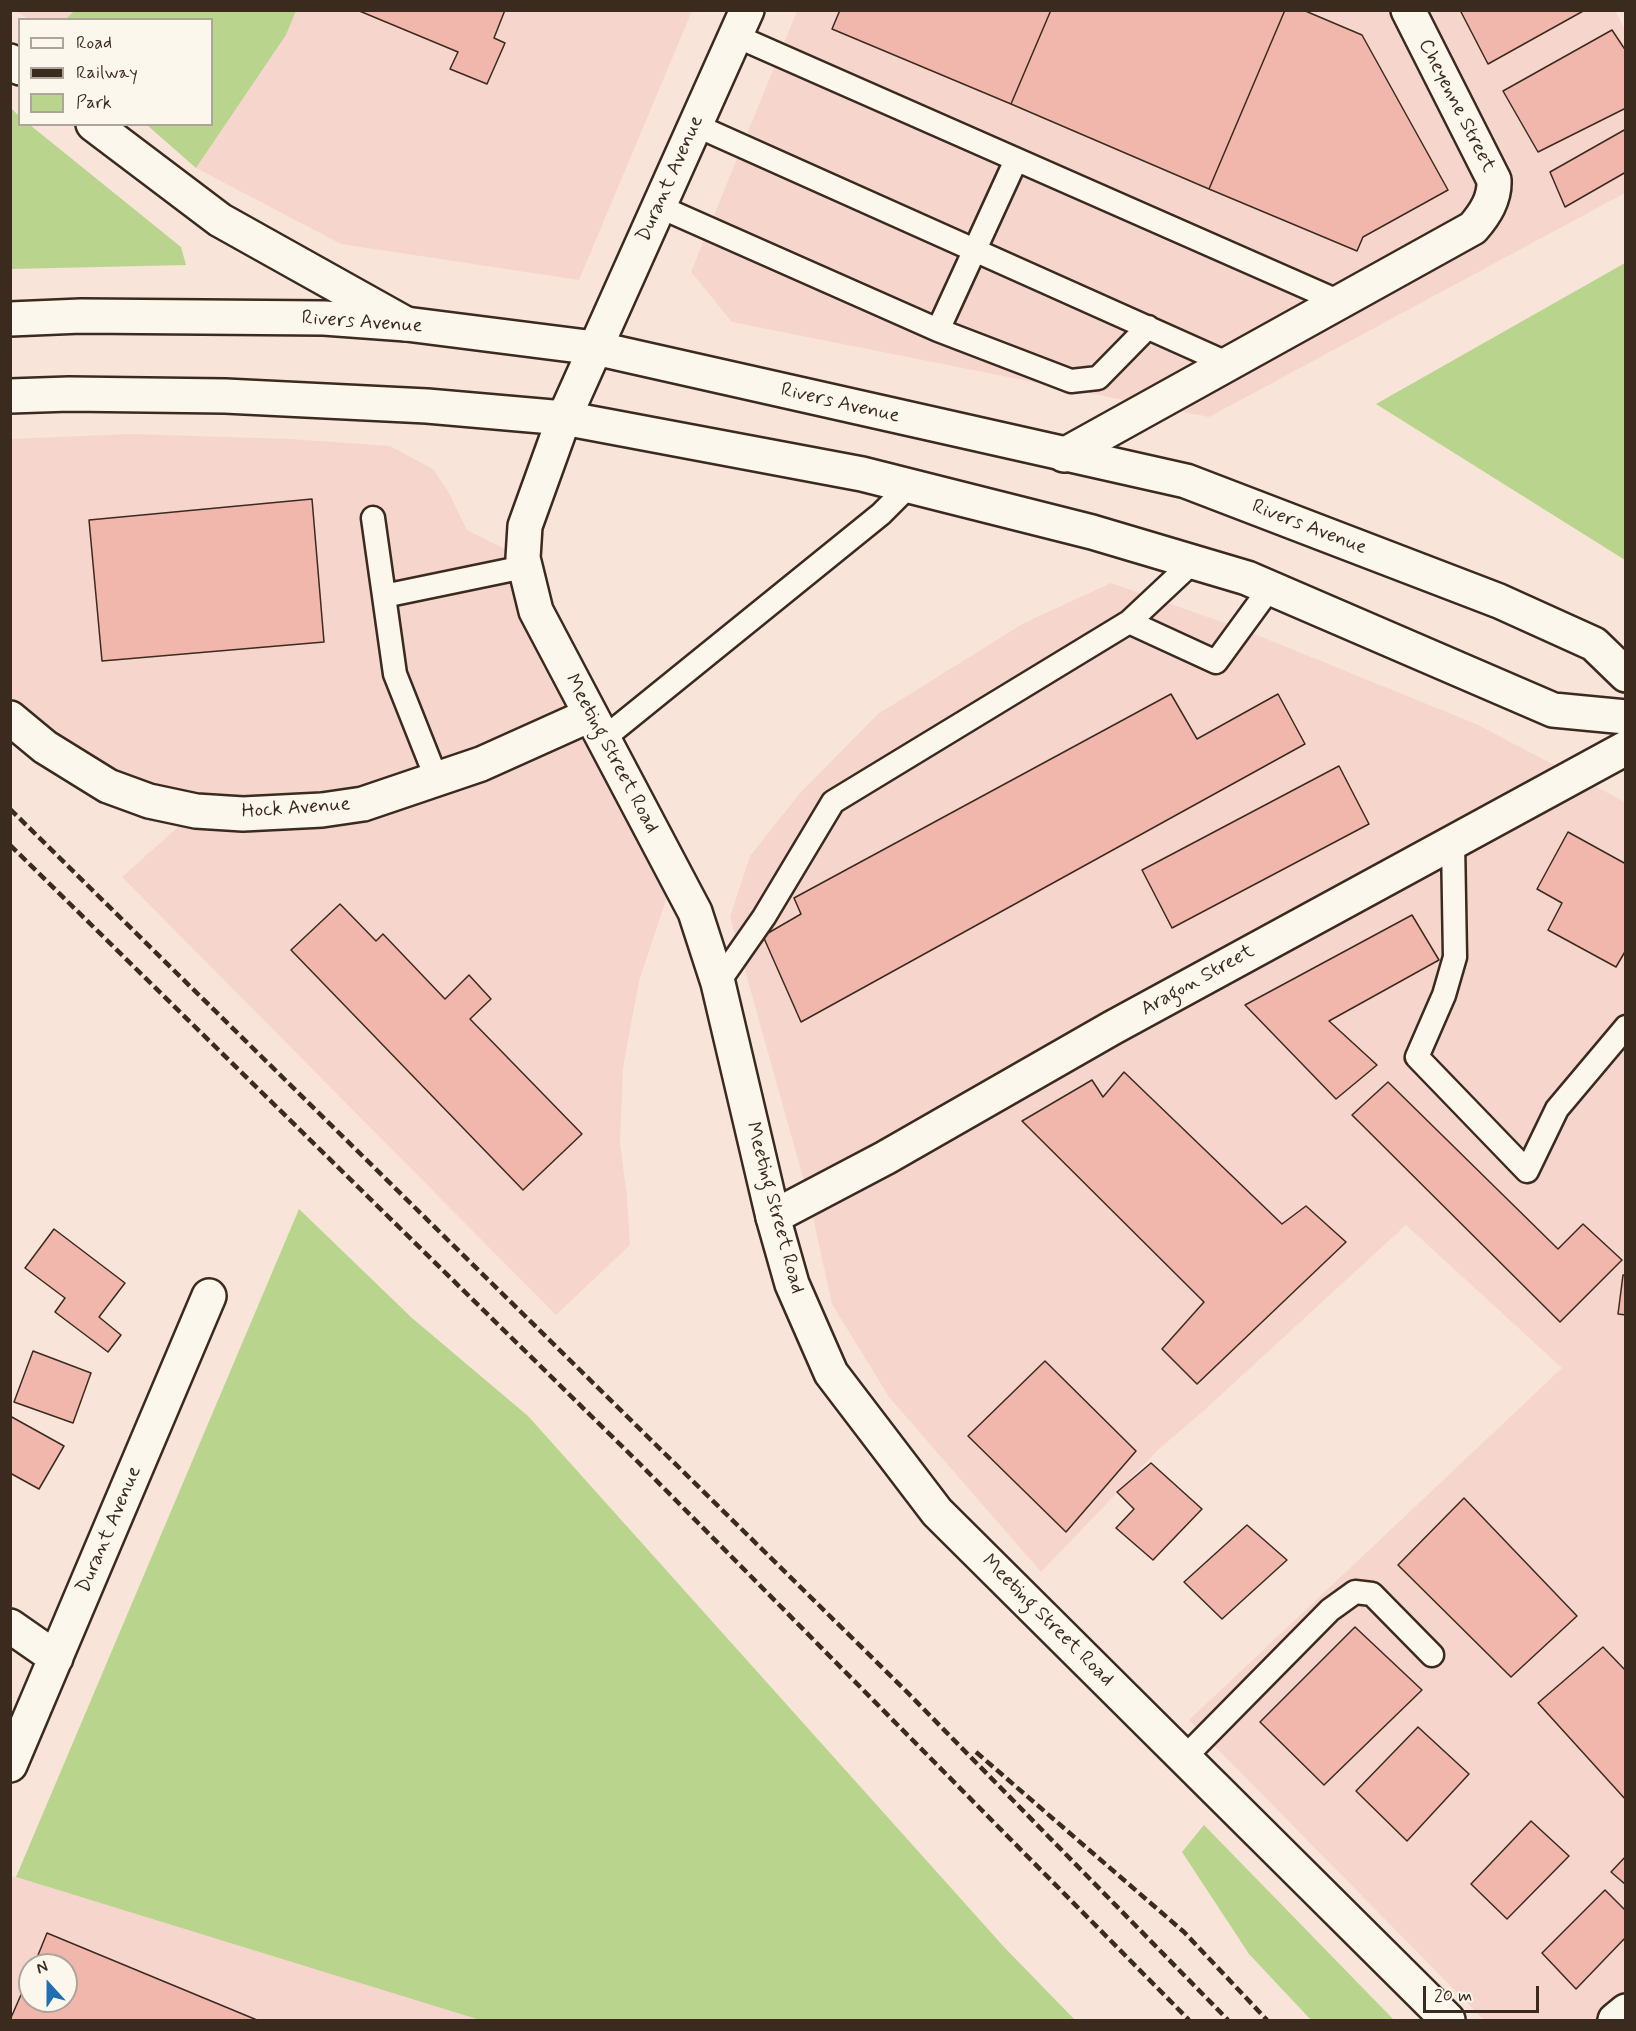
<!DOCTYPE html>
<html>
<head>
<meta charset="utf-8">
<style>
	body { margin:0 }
	#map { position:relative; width:1636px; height:2031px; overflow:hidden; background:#f8e4d9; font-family:Mynerve,sans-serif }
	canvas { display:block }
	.frame { position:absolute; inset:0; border:12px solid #3b2a1e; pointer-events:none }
	.legend { position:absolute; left:18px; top:18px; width:195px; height:108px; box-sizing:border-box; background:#fbf7ec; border:2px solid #aea59a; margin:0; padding:8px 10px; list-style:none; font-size:18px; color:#3b2a1e }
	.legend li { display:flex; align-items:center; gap:12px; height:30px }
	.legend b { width:30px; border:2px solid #aea59a }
	.north { position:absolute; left:18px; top:1953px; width:60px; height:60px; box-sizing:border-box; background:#fbf7ec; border:2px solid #aea59a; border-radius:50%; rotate:339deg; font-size:16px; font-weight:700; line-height:24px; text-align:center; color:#3b2a1e }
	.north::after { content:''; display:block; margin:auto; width:21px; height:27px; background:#1f6fb2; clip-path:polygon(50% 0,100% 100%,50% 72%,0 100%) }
	.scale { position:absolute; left:1423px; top:1986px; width:116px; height:27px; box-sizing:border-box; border:3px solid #3b2a1e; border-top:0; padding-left:8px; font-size:18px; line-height:21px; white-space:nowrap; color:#3b2a1e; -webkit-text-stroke:4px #fbf7ec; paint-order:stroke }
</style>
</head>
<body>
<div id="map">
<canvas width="1636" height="2031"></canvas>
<div class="frame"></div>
<ul class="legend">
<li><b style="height:8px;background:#fbf7ec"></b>Road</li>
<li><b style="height:8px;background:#3b2a1e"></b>Railway</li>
<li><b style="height:16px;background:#b9d58d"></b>Park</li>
</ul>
<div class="north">N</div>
<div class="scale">20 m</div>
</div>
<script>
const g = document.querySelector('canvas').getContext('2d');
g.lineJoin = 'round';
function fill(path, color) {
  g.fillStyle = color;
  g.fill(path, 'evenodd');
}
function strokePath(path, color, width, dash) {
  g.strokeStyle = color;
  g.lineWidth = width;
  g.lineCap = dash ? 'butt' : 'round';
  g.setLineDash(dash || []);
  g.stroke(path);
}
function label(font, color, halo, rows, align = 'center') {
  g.font = font + ' Mynerve,sans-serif';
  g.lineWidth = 4.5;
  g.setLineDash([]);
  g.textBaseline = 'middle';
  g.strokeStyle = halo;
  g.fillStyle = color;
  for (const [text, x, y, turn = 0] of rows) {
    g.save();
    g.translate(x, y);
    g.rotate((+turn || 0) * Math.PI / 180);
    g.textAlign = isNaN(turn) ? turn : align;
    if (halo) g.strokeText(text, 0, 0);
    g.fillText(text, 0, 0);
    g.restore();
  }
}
fill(new Path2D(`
	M1615,10l10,20v163l-416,224 -477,-95 -41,-50 106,-261z
	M16,11h58l-8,9 -38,-1z
	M296,11h396l-113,269 -238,-36 -145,-76 90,-133z
	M130,434l160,5 100,7 43,23 16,24 18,37 56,28 152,315 -36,108 -16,87 -3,76 7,52 3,49 -74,70 -434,-438 73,-65 -46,-11 -138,-83 -1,-279z
	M1111,583l131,46 234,95 149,78v1218h-141l-295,-300 373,-352 -156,-143 -206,189 -42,36 -117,122 -152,-175 -57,-93 -23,-105 -79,-282 20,-61 50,-63 78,-79 146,-91z
	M10,1876l6,1 464,143h-469zM30,1965h36v36h-36z`), '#f6d6cc');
fill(new Path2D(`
	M74,11v-1l222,1 -10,24 -90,133 -49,-43 65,-1v-104l-146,-1z
	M11,108l8,8 1,8 10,1 151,122 5,18 -175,4z
	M1625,263v297l-249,-156z
	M299,1209l113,109 116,98 476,531 71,73h-595l-464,-143z
	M1204,1825l190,195h-83l-62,-66 -67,-102z`), '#b9d58d');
const building = new Path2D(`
	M357,10h148l-11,28 11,5 -18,41 -37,-15 8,-17z
	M840,10h211l-40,94 -179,-75z
	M1051,10h234l-76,179 -198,-85z
	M1285,10h18l59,25 86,155 -85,47 -6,14 -148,-62z
	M1460,10h125l-97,54z
	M1612,30l14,21v57l-88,44 -35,-61z
	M1626,129v43l-61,35 -15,-35z
	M312,499l12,143 -222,19 -13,-141z
	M1171,694l26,45 81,-45 27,50 -504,278 -38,-86 38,-22 -7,-16z
	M1339,766l30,58 -197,104 -30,-58z
	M1568,832l58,32v86l-10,17 -68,-37 14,-27 -25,-14z
	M340,904l36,37 7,-7 62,65 24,-24 22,24 -21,20 112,115 -59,56 -232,-240z
	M1412,915l27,45 -110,61 48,44 -41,34 -91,-94z
	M1124,1072l158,152 24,-18 40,36 -149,142 -35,-35 42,-47 -182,-181 70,-41 11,17z
	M1388,1082l170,167 25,-25 39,36 -62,62 -208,-207z
	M54,1229l71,54 -26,34 22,18 -13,17 -53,-40 10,-14 -40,-30z
	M1623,1275h3v40l-8,-1z
	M33,1351l58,22 -18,50 -59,-21z
	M1045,1361l91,90 -70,81 -98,-96z
	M10,1416l54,30 -25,43 -29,-16z
	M1151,1463l51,46 -49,51 -37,-32 18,-19 -17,-17z
	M1464,1498l113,118 -66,61 -113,-112z
	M1247,1525l40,35 -65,59 -38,-37z
	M1355,1627l67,63 -98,95 -64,-63z
	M1603,1647l23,24v129l-88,-97z
	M1418,1727l51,47 -62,67 -51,-50z
	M1531,1821l38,35 -62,63 -36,-35z
	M1626,1856v29l-15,-13z
	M1605,1890l21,21v26l-50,52 -34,-36z
	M47,1933l210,87h-247l20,-46v27h36v-36h-32z`);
fill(building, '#f1b7ac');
strokePath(building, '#3b2a1e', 1.5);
const service = new Path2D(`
	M736,36l604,266
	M695,125l534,239
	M658,206l280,124 78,-170
	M938,330l133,51 27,-3 50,-51
	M373,518l11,78
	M1129,622l87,40 54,-74
	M603,739l278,-225 29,-29
	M437,780l-42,-106 -11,-78 140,-29
	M1453,842l2,115 -11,38 -27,62 110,114 30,-62 69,-82
	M718,983l46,-66 69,-115 296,-180 64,-60
	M1184,1758l146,-148 25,-18 17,2 60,61`);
const minor = new Path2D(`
	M10,61l10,7
	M93,124l127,96 186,104
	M1064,455l409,-227c12,-14 22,-29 21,-48l-86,-170
	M10,718l35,29 63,39 41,15 47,10 47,3 79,-4 41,-6 118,-40 109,-49
	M773,1217l112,-59 227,-130 514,-280
	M10,1626l46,32
	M10,1765l199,-469
	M1615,2020l11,-9`);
const tertiary = new Path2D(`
	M747,10l-183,408 -39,108 -2,32 13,53 159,301 23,71 55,234 19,67 39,89 106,139 511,508`);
const primary = new Path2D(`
	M10,319l71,-3 243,2 82,6 189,24 591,133 313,120 95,43 32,31
	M10,396l59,-2 156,2 202,10 137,12 298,56 230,58 155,46 306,132 73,7`);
strokePath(service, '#3b2a1e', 27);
strokePath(minor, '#3b2a1e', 38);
strokePath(tertiary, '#3b2a1e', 38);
strokePath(primary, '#3b2a1e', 38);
strokePath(service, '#fbf7ec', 22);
strokePath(minor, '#fbf7ec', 33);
strokePath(tertiary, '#fbf7ec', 33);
strokePath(primary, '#fbf7ec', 33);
strokePath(new Path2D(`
	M10,809l895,881 323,330
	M10,845l628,617 551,558
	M976,1752l208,180 83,88`), '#3b2a1e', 4.5, [9, 4.5]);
label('20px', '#3b2a1e', '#fbf7ec', [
	["Cheyenne Street",1456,106,63],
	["Durant Avenue",671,179,-66],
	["Rivers Avenue",362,323,4],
	["Rivers Avenue",840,404,13],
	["Rivers Avenue",1309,528,21],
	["Meeting Street Road",611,754,62],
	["Hock Avenue",296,809,-4],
	["Aragon Street",1198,981,-29],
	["Meeting Street Road",774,1208,75],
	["Durant Avenue",110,1530,-67],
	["Meeting Street Road",1047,1621,45]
]);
</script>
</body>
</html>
